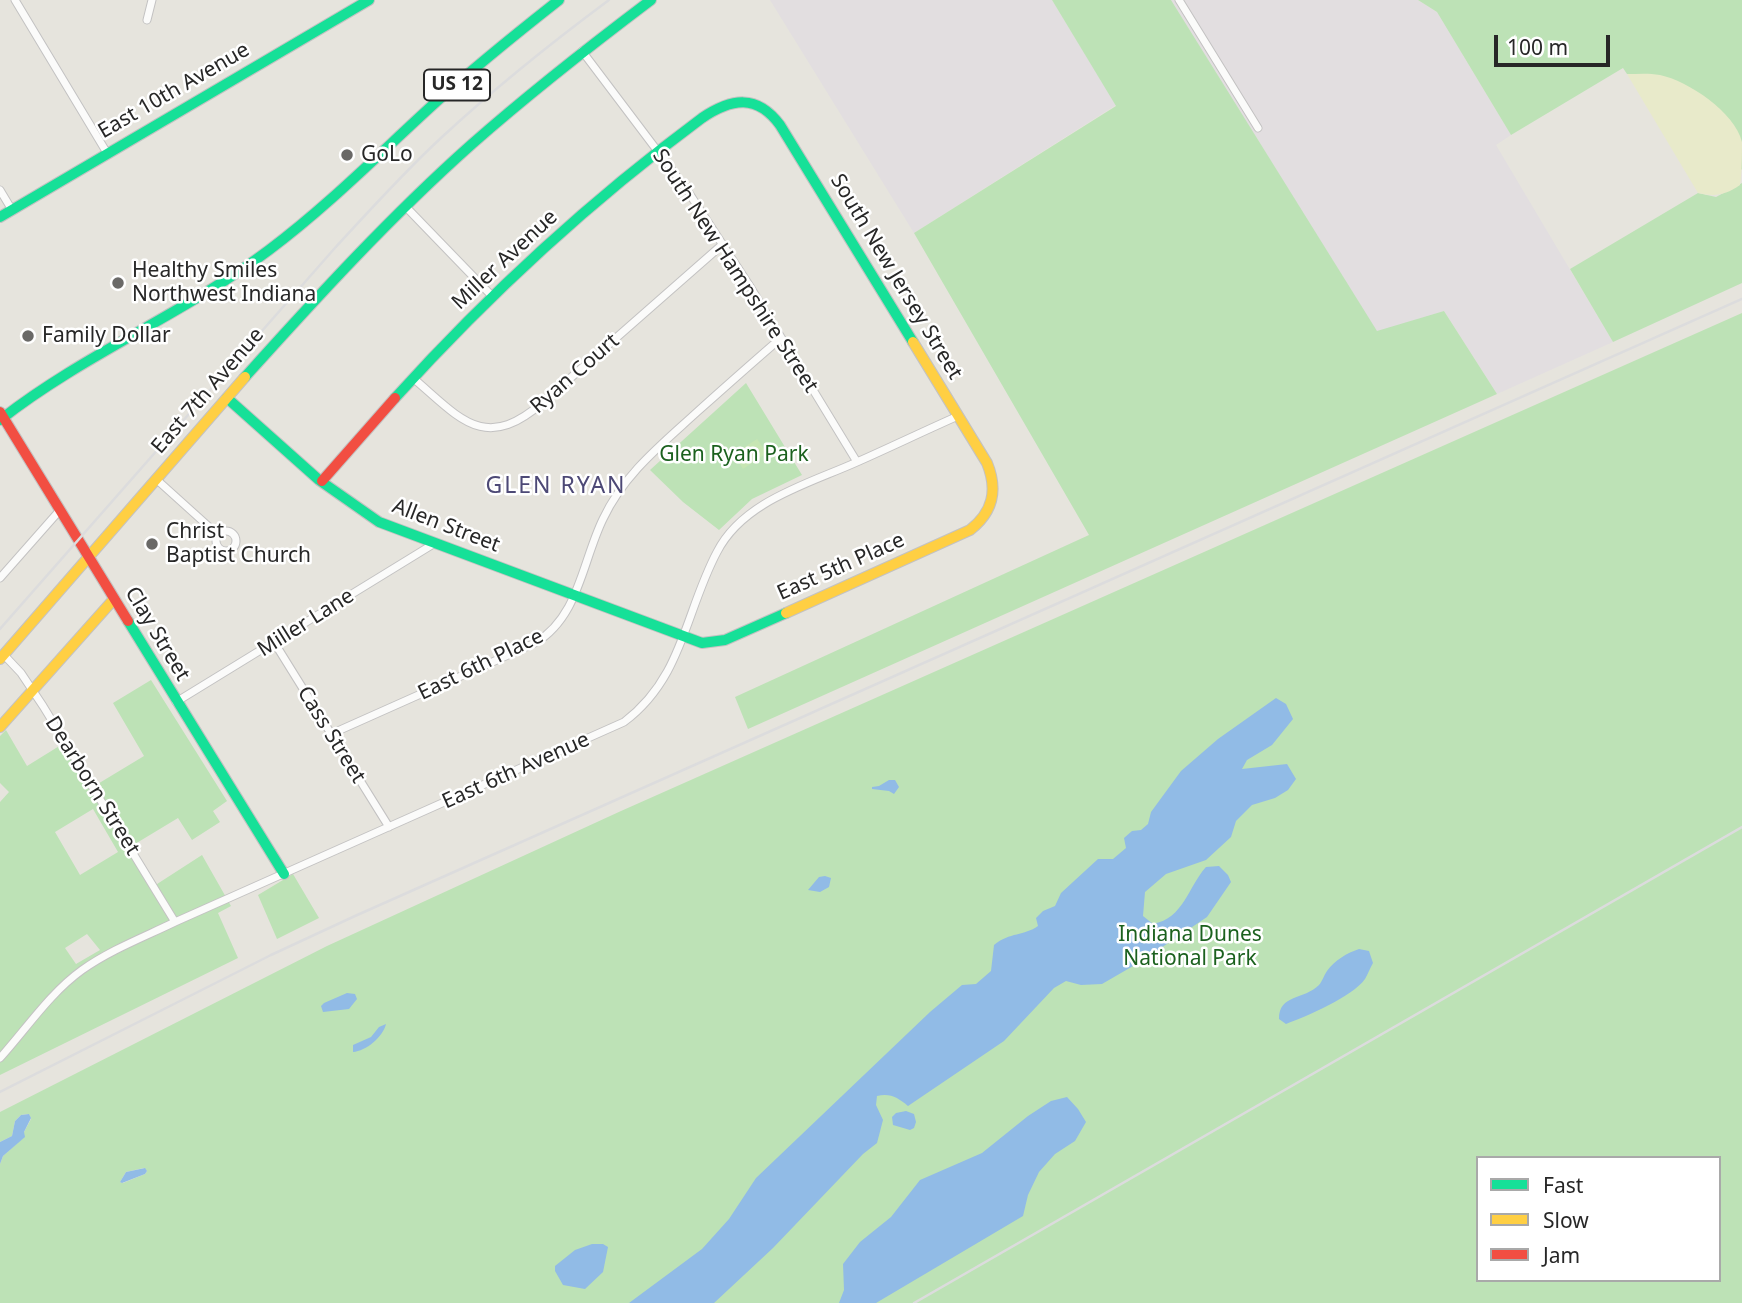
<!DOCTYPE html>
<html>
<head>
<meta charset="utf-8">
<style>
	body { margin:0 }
	#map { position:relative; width:1742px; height:1303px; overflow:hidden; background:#e6e4dd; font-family:"Noto Sans",sans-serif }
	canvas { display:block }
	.legend { position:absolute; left:1476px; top:1156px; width:245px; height:126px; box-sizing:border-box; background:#fff; border:2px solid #a9a9a9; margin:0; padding:9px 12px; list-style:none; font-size:21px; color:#272727 }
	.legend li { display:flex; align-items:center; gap:14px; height:35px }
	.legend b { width:35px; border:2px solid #a9a9a9 }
	.scale { position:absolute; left:1494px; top:35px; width:116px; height:32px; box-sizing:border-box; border:4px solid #272727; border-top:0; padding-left:9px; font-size:21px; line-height:24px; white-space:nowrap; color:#272727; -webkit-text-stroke:5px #fff; paint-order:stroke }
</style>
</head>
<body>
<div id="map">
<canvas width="1742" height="1303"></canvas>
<ul class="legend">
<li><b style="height:9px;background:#16e098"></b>Fast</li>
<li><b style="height:9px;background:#ffcf43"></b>Slow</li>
<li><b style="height:9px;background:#f24e42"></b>Jam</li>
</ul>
<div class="scale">100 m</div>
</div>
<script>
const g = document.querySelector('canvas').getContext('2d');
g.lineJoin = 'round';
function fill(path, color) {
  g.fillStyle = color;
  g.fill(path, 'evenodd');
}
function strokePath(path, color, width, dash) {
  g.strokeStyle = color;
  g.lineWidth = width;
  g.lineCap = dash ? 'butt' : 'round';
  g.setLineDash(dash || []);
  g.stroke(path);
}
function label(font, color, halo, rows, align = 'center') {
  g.font = font + ' "Noto Sans",sans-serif';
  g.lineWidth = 5;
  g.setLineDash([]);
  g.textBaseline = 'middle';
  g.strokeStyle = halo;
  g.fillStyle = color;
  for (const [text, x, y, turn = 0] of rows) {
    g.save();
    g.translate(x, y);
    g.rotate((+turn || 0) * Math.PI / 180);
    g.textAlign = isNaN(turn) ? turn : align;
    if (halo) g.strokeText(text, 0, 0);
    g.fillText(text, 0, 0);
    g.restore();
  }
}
fill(new Path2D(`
	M770,0h282l64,105 -202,128z
	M1171,0h247l19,12 74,123 -15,10 117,197 -116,52 -53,-83 -67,21z`), '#e2dee0');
fill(new Path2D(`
	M1052,0h119l206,331 67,-20 53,83 -749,335 -13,-32 354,-162 -175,-302 202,-127z
	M1418,0h324v170l-91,-96h-24l-4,-6 -112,67 -74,-123z
	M1742,183v100l-129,59 -43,-73 128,-76 18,4z
	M1742,313v990h-1742v-139l3,-8 21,-19v-5l7,-13 -2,-5 -8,1 -6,6 -3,15 -12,6v-30l327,-166 294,-135zM1478,1158h241v122h-241zM144,1168l3,3 -2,3 -22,9 -3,-1 6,-10z
	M746,383l56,92 -50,24 -33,31 -36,-28 -33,-32z
	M151,680l76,121 -14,10 7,11 -28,18 -14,-22 -48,29 24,39 48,-31 29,51 -13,7 20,45 -238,117v-273l9,-10 -9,-9v-47l6,-6 21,36 42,-26 27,45 48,-29 -31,-53zM93,809l25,43 -38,23 -25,-43zM87,934l13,16 -24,14 -11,-16z
	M293,874l26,44 -42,21 -19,-44z`), '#bde2b6');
fill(new Path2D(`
	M1627,74c11,0 22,-1 33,1 28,6 75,37 82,67 0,11 0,33 -2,43 -15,10 -24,12 -42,8z`), '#e8eaca');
fill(new Path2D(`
	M757,439l10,14 -24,16 -9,-15z`), '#c7e6b3');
fill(new Path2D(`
	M1276,698l10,6 7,15 -21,26 -25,15 -5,9 45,-5 9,15 -8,11 -13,8 -23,7 -16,16 -5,16 -25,23 -40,14 -21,18 -2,24 10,8c31,-6 35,-37 53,-57l13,-1 9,9 3,7 -24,35 -67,45 -38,22 -21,1 -15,-4 -12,7 -50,53 -96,65c-10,-8 -17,-13 -31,-10l-1,9 7,15 -6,23 -14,11 -90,94 -59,55h-85l73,-54 27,-30 27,-41 174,-166 32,-27 14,-1 15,-13 3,-26c16,-13 30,-9 44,-19l-2,-8 7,-7 12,-5 6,-13 37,-34h15l13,-11 -2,-10 8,-7 9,-1 7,-6 3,-12 30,-41 37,-32z
	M889,780h6l4,7 -5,7 -5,-3 -17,-2v-2l7,-1z
	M825,876l6,2 -2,9 -9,5 -12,-2 11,-13z
	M1359,949l10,2 4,12c-3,5 -5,11 -8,16 -13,18 -58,37 -79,45l-7,-5c0,-25 25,-19 40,-34 3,-3 5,-10 8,-14 8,-11 20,-18 32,-22z
	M347,993l8,1 2,5 -8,10 -26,3 -2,-6 3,-3z
	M386,1024c-3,13 -20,27 -33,28v-7l18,-8 8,-10z
	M1067,1097l11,12 8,13 -11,19 -20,13 -16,18 -11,23 -5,21 -147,87h-37l5,-13 -1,-26 17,-22 31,-25 29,-37 62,-27 46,-37 23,-15z
	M906,1111l8,3 2,8 -2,6 -4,2 -17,-5 -1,-8 4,-4z
	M29,1114l2,4 -7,14 1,5 -22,19 -3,8v-22l12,-6 3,-15 6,-6z
	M145,1168l2,3 -2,3 -23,9 -2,-1 6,-10z
	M592,1244h11l5,3 -5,25 -18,17 -22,-4 -8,-14v-5l20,-16z`), '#91bbe6');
const street = new Path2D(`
	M15,0l92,153
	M1179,0l79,128
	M147,20l5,-20
	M582,51l105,139 64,98 106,174
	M0,190l12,20
	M405,206l87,90
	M413,378c47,40 71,75 129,25l181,-159
	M156,479l61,55
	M216 541a10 10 0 1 1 20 0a10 10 0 1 1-20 0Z
	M0,578l60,-68
	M274,642l115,185
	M4,655l17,18 22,33 132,216
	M176,702l259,-159
	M331,734l204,-91c44,-26 47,-81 68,-124 21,-45 58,-74 94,-107 28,-25 56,-50 84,-74
	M0,1058c27,-30 50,-65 82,-88 28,-20 62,-33 93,-48l449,-200c59,-44 61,-110 93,-170 26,-51 91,-68 140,-90 34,-15 67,-31 101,-46`);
const fast = new Path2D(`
	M0,217l369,-217
	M245,377c72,-80 146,-161 227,-233 58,-51 118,-98 179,-144
	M227,398l92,82 60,42 323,121 23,-3 61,-27
	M395,398c94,-104 195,-197 307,-280 30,-20 55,-24 78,7l133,217
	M0,420c84,-66 184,-106 269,-170 60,-45 112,-98 167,-148 40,-36 81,-69 123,-102
	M128,621l156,253`);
const slow = new Path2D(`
	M786,613l184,-83c23,-18 28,-40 17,-67l-74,-121
	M0,659l245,-282
	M0,727l114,-128`);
const jam = new Path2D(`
	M0,412l128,209
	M322,481l73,-83`);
strokePath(street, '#c3c2c2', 9);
strokePath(fast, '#c3c2c2', 12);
strokePath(slow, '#c3c2c2', 12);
strokePath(jam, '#c3c2c2', 12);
strokePath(street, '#fbfbfa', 7);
strokePath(fast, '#16e098', 10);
strokePath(slow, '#ffcf43', 10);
strokePath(jam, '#f24e42', 10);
strokePath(new Path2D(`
	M0,629l334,-380c35,-38 70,-77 108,-112 53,-49 109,-94 167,-137
	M0,1092l271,-137 84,-39 1387,-617
	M914,1303l828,-476`), '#dcdcdd', 2.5);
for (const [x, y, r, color] of [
	[347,155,7,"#6a6967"],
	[118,283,7,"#6a6967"],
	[28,336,7,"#6a6967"],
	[152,544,7,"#6a6967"]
]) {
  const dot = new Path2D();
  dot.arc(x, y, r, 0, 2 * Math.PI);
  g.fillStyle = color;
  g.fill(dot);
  strokePath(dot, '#fff', 2.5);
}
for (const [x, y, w] of [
	[457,85,66]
]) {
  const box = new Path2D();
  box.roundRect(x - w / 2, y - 15.5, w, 31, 5);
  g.fillStyle = '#fff';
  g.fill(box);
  strokePath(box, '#272727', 2);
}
label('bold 19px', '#272727', null, [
	["US 12",457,85]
]);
label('21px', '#272727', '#fff', [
	["East 10th Avenue",174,91,-30],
	["Miller Avenue",505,260,-43],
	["South New Hampshire Street",735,271,57],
	["South New Jersey Street",896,277,59],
	["Ryan Court",575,374,-41],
	["East 7th Avenue",208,391,-49],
	["Allen Street",446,526,21],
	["East 5th Place",841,567,-24],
	["Miller Lane",306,623,-32],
	["Clay Street",157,634,59],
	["East 6th Place",481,665,-26],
	["Cass Street",331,735,58],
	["East 6th Avenue",516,771,-24],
	["Dearborn Street",92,786,58]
]);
label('21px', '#272727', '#fff', [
	["GoLo",361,155],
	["Healthy Smiles",132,271],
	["Northwest Indiana",132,295],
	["Family Dollar",42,336],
	["Christ",166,532],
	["Baptist Church",166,556]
], 'left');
label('21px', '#1b611e', '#fff', [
	["Glen Ryan Park",734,455],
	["Indiana Dunes",1190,935],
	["National Park",1190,959]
]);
g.letterSpacing = '2px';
label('23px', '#4d4976', '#fff', [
	["GLEN RYAN",556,486]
]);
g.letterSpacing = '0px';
</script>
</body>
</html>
